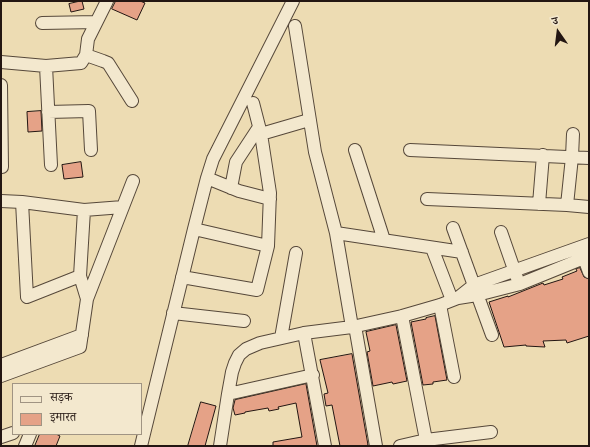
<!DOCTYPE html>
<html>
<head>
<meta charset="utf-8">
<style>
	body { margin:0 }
	#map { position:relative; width:590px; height:447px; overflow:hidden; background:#eddcb3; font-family:"Libre Caslon Text","Noto Serif Devanagari",serif }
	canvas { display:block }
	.frame { position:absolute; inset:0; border:2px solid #231612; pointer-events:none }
	.legend { position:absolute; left:12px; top:383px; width:130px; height:52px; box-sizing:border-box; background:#f3e8ce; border:1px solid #a09483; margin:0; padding:5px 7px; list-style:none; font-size:12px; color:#231612 }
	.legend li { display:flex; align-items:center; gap:8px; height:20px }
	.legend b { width:20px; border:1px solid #a09483 }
	.north { position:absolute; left:538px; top:12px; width:40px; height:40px; -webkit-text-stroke:3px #f3e8ce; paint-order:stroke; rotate:346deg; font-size:11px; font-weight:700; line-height:16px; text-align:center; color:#231612 }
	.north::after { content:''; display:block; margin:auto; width:14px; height:18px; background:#231612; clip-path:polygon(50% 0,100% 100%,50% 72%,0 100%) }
</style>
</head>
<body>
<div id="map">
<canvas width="590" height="447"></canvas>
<div class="frame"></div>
<ul class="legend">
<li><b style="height:5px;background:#f3e8ce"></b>सड़क</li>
<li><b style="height:11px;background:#e5a287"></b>इमारत</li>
</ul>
<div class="north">उ</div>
</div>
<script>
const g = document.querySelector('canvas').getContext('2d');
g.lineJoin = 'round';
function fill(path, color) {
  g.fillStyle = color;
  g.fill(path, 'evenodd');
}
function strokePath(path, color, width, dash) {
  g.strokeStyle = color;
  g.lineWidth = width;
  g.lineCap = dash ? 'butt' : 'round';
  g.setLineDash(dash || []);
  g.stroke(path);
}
const building = new Path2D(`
	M82,1l2,8 -13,3 -2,-8z
	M116,1h24l5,2 -8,17 -25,-11z
	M41,111l1,20 -14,1 -1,-20z
	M81,162l2,15 -19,2 -2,-14z
	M580,268l4,9 5,2v57l-22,7 -1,-3 -23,1 2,6 -19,-1v-1l-22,2 -15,-45 19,-6v1l35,-14 1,2 19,-6 -1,-2 15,-6 -1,-2z
	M435,316l12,64 -14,2v2l-10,1 -12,-63 15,-3v-1z
	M396,325l11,56 -14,3 -1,-2 -19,4 -6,-34 3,-1 -4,-19z
	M352,354l16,91 -3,1h-25l-8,-41 -6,1 -2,-12 4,-1 -8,-33z
	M306,384l11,62h-44v-4l29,-5 -6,-34 -18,4 1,2 -10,2 -1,-3 -23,4v1l-10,2 -2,-7 2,-8z
	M201,402l15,4 -11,40h-17z
	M40,434h16l4,2 -4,10h-21z`);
fill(building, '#e5a287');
strokePath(building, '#231612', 1);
const minor = new Path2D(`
	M42,23l54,-1
	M295,26l20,126 21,81 16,94
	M86,55l17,6 5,2 24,38
	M1,62l45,4 35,-3 5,-8 2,-16 19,-38
	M46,66l5,99
	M1,85l1,82
	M253,103l8,31 9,59 -2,53
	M48,112l41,-1 2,39
	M261,134l48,-14
	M355,150l29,90
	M410,150l179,8
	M207,178l32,13 31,8
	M231,188l4,-21 1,-5 23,-35
	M427,199l140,6 22,2
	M1,201l21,1
	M539,204l4,-49
	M567,205l5,-48 1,-23
	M84,210l-4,66 7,23
	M453,228l39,107
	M501,232l16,46
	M336,233l126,19
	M432,248l20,52
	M584,258l5,14
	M80,276l-53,21 -5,-95 62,8 39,-3
	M182,277l75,13 11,-44 -74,-17
	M459,297l15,-12 115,-41
	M440,305l14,72
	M173,313l71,8
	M355,326l21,120
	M304,333l21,113
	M281,338l15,-85
	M1,365l81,-30
	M1,376l79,-29 7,-48 46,-118
	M228,394l4,-22 3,-9 4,-8 7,-6 14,-6 44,-10 48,-6 50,-11 38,-11 18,-7 19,-3 43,-11 69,-28
	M1,437l12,-4
	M426,440l65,-8
	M25,446l5,-12
	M141,446l53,-217 13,-51 6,-19 80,-158
	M220,446l8,-52 85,-19
	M400,446l26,-6 -24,-124`);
strokePath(minor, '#56483a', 14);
strokePath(minor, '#f3e8ce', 12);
</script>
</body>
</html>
